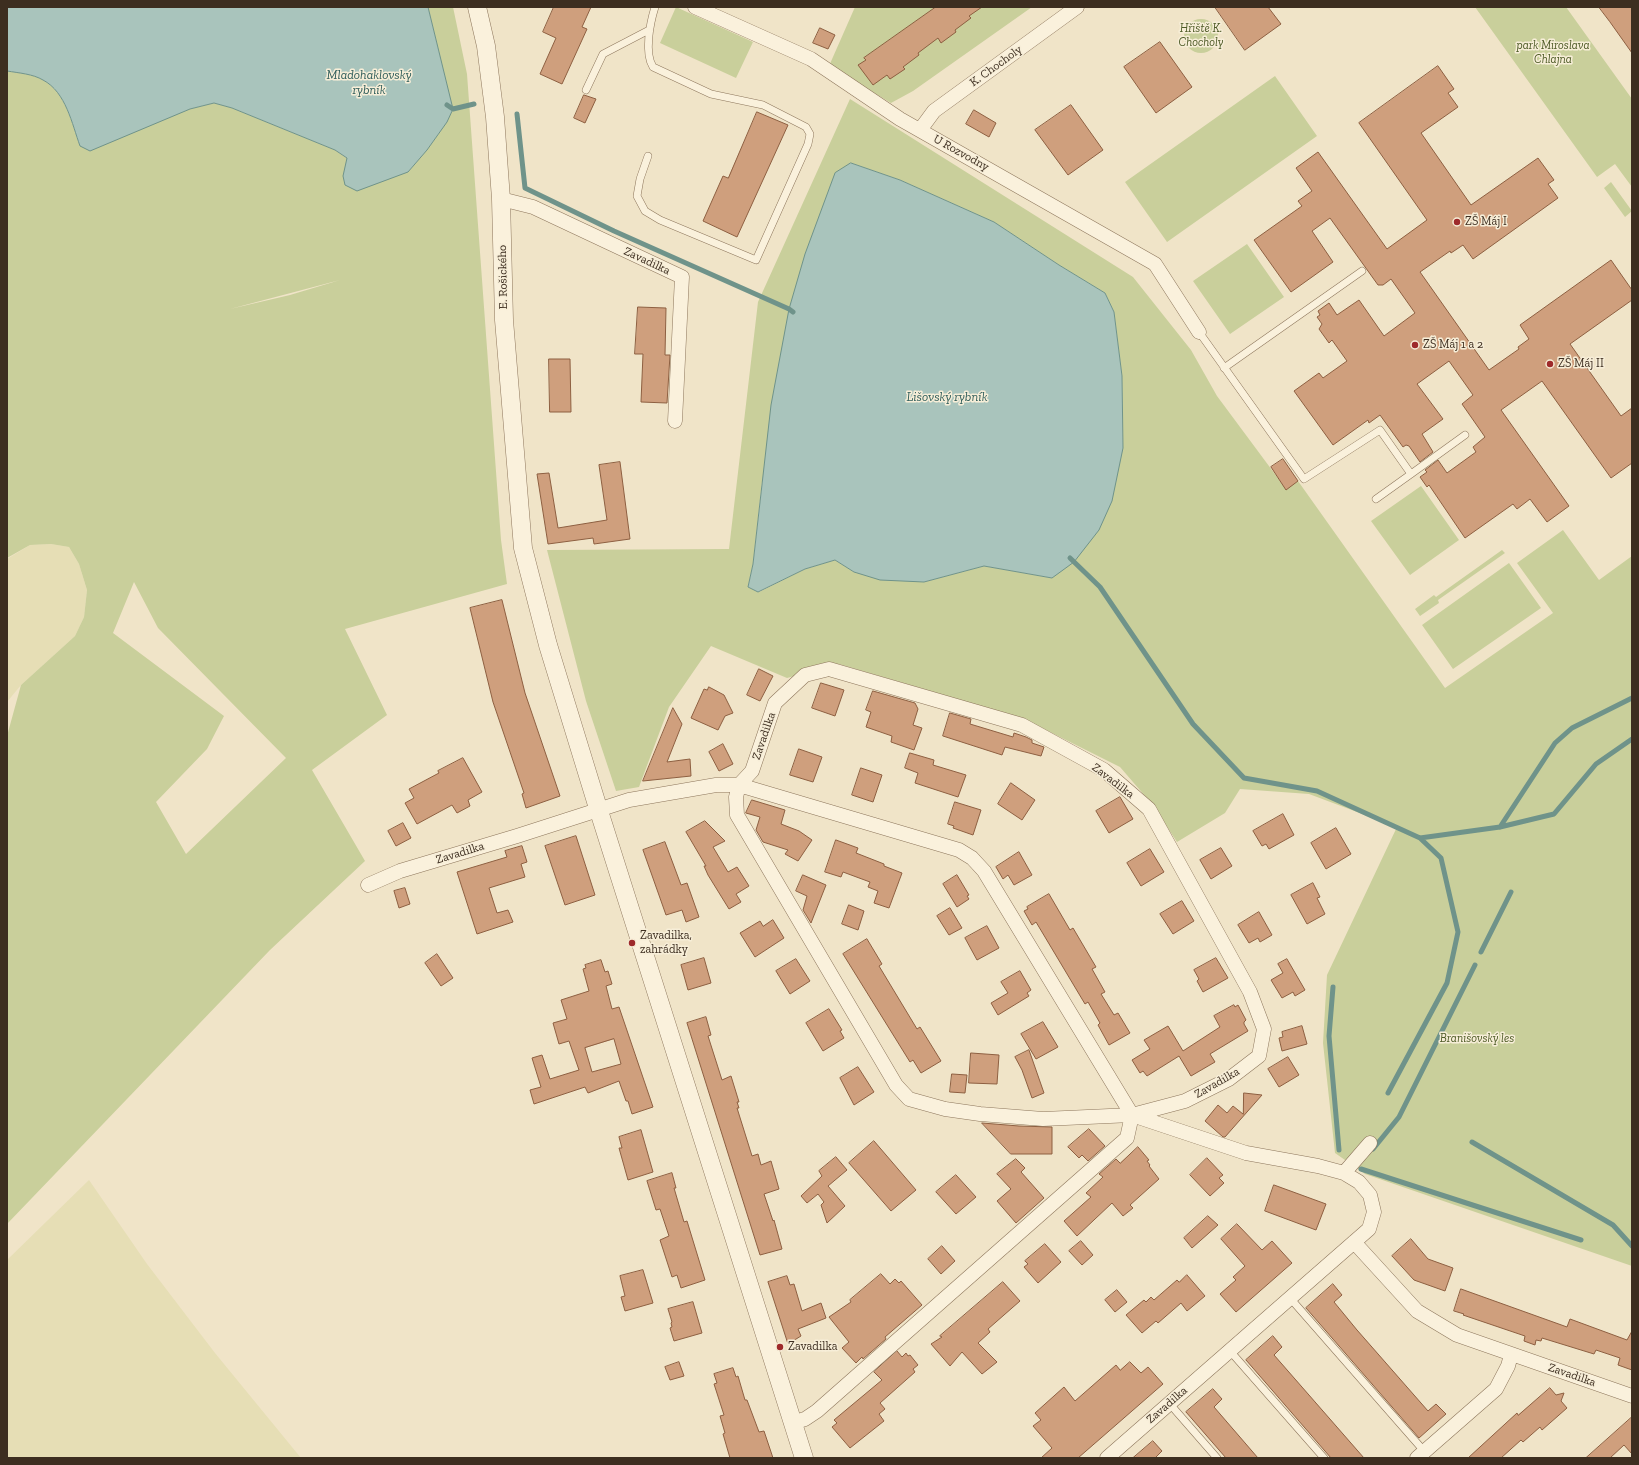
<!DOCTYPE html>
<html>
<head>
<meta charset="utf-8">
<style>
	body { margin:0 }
	#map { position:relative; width:1639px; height:1465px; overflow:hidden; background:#f0e4c8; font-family:"Zilla Slab",serif }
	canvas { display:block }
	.frame { position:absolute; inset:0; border:8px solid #3d2e20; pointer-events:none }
</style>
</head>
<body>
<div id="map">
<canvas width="1639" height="1465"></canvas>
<div class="frame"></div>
</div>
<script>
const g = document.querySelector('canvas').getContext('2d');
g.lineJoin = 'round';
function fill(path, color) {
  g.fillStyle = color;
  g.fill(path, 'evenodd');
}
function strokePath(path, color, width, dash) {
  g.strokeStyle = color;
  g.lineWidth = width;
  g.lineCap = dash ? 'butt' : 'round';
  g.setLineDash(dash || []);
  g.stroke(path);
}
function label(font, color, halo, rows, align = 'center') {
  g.font = font + ' "Zilla Slab",serif';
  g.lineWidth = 3;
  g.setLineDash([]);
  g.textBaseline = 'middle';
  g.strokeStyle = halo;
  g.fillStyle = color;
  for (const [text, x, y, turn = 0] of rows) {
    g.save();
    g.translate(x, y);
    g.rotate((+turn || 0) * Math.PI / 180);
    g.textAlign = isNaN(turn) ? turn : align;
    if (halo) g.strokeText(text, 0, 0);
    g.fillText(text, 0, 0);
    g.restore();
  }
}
fill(new Path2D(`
	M51,544l18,3 10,17 8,26 -3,27 -9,19 -54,49 -14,17v-143l23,-14z
	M89,1180l58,84 68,89 86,105h-294v-198z`), '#e6deb5');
fill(new Path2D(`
	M428,7h25l14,67 34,466 6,44 -162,45 42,86 -75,55 53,91 -95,89 -263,274v-488l14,-51 54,-49 9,-19 3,-27 -8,-26 -10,-17 -18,-3 -21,1 -23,13v-487c12,2 26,3 36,9 23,12 29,44 37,66l110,-37 24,-6 18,5 103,42 12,8 61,14c17,-20 34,-39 44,-63zM340,280l-50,15 -60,14zM134,582l24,46 128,130 -100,96 -30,-52 51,-53 17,-33 -111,-83z
	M676,7l77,35 -17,36 -76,-35z
	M855,7h177l-119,84 -22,12 -62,-37z
	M1475,7h91l66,92v88l-17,-23 -18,13z
	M1184 36a17 17 0 1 1 34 0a17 17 0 1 1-34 0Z
	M1275,76l42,60 -150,106 -42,-60z
	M850,99l283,178 58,73 26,46 69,93 12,-8 147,207 108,-75 -36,-50 46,-33 36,50 33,-24v710l-267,-92 -30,-21 -12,-110 4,-68 70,-148 -88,-33 -69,-5 -15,24 -48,29 -25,-38 -32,-37 -96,-48 -185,-55 -52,14 -76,-32 -42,61 -30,80 -23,4 -30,-90 -39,-151 182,-1 29,-247zM851,163l49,17 94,42 65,43 46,28 9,19 8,64 1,72 -71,130 -68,-12 -60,16 -70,-10 -19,-12 -30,9 -46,23 -11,-5 5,-23 9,-82z
	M1611,182l21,29 -7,6 -21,-29z
	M1247,244l37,53 -54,37 -37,-53z
	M1421,486l38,54 -49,35 -39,-54z
	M1502,550l3,3 -67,47 1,3 -19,13 -5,-7 19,-14 2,2z
	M1509,563l32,45 -88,61 -31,-44z`), '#c9cf9b');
const water = new Path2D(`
	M7,7h421l25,102 -6,13 -20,28 -19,22 -51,19 -12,-6 -2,-9 4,-18 -12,-8 -103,-42 -18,-5 -24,6 -100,42 -10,-5c-8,-22 -14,-54 -37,-66 -10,-6 -24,-7 -36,-9z
	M851,163l49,17 94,42 65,43 46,28 9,19 8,64 1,72 -11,53 -13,29 -25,32 -22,16 -68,-12 -60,16 -44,-2 -26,-8 -19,-12 -30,9 -47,23 -10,-5 5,-23 18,-159 18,-96 16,-55 30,-81z`);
fill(water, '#a9c4bc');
strokePath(water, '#6f938a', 1);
strokePath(new Path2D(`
	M447,105l6,4 21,-5
	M517,114l8,74 89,43 175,78 4,3
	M1070,558l30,29 93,137 51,54 73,13 103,47 80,-11 54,-13 42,-50 36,-25
	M1500,827l55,-84 17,-15 60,-30
	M1481,952l30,-60
	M1333,987l-4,49 10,114
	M1388,1093l59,-110 11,-51 -17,-74 -21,-20
	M1472,1142l141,83 19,21
	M1373,1149l26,-32 76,-152
	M1361,1169l220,71`), '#6f938a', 5);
const building = new Path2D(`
	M554,7h37l-9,20 5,2 -25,55 -22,-10 16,-36 -13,-6z
	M936,7h46l-13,9 2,2 -16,12 1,2 -15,11 -3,-5 -20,15 1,2 -16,12 2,2 -15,10 -3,-4 -14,10 -15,-20 8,-5 -2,-2z
	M1215,7h53l13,17 -36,26z
	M1599,7h33v46l-22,-31z
	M820,28l15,7 -7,14 -15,-6z
	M1160,42l32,45 -36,26 -32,-46z
	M1438,66l16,23 -6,4 10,14 -37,26 50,72 67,-47 16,22 -6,4 10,14 -85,61 -10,-14 -12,8 -1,-2 -30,21 69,98 30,-21 -1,-2 11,-8 -9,-14 91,-65 21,30v10l-62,44 51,72 11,-8v55l-21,15 -69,-97 -41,29 68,96 -22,16 -17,-23 -13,10 -4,-5 -48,34 -36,-53 -2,2 -7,-10 7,-5 -2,-2 13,-10 9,13 29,-21 -3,-5 12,-10 -23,-33 11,-9 -24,-34 -32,23 26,35 -21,15 11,18 -13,10 -11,-16 -3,-1 -3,2 -23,-32 -11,8 -1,-3 -35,25 -39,-54 25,-18 4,5 24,-17 -15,-21 -3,3 -10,-14 3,-5 -5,-7 3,-2 -2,-4 11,-8 8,12 22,-15 25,36 31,-23 -24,-34 -8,6h-5l-48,-67 -18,13 21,31 -42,30 -37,-52 48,-34 -4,-5 14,-10 -16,-23 22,-16 69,97 40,-29 -68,-97z
	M584,95l12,4 -11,24 -11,-5z
	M1071,105l32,45 -35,25 -33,-45z
	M974,110l22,13 -7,14 -23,-13z
	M757,112l31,13 -51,112 -34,-16 20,-45 5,2z
	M638,307l28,1 -1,47h5l-3,48 -26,-1 2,-48h-8z
	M549,359h21l1,53h-21z
	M1283,459l15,22 -12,9 -15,-23z
	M620,462l10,77 -36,5 -1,-6 -45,6 -11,-70 12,-1 9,55 49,-8 -8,-55z
	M502,600l23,93 35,103 -34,12 -4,-14 2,-1 -31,-91 -23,-94z
	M759,669l14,7 -13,25 -13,-6z
	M821,683l23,7 -9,26 -23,-8z
	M709,687l15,8 9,18 -8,3 -7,14 -27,-12 13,-29 3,1z
	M873,691l42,12 3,6 -5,16 9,3 -8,22 -23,-8 1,-6 -26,-9 5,-15 -5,-2z
	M673,708l9,16 -15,38 23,-3 1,17 -48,5z
	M950,713l21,6 -1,5 43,13 1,-4 12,4 6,3v3l12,4 -3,9 -36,-9 -3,8 -59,-19z
	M723,744l10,20 -14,7 -10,-19z
	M799,749l23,8 -9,25 -23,-7z
	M910,753l24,7 -1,5 33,10 -8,22 -43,-14 3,-10 -13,-5z
	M463,758l19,34 -14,8 2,6 -13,7 -5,-8 -35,19 -12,-21 9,-5 -5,-9 30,-16 -1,-2z
	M861,768l21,7 -9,27 -21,-7z
	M1011,783l24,17 -13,20 -24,-16z
	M1120,797l13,22 -24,14 -13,-22z
	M752,800l33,10 -4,14 18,7 13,9 -14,21 -13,-7 3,-4 -25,-8 -7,-12 4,-13 -14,-4z
	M955,802l26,8 -8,25 -20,-7 1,-2 -6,-2z
	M1283,814l11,21 -25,14 -3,-5 -4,2 -9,-15z
	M705,821l20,20 -12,6 15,25 9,-5 12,19 -13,8 5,8 -12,7 -21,-34 -4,-9h2l-20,-34z
	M403,823l8,15 -15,8 -8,-15z
	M1336,828l15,26 -25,15 -15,-26z
	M576,836l19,59 -30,10 -20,-59z
	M836,840l22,8 -2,5 28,11v2l18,7 -13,35 -15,-5 4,-12 -10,-4 2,-5 -27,-10 -2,5 -16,-5z
	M665,842l16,43 6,-2 12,34 -13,5 -4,-12 -16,5 -23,-65z
	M522,846l5,16 -6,2 4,13 -36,11 8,25 11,-3 5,12 -36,12 -20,-62 50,-15 -2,-6z
	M1221,848l11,18 -21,13 -11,-19z
	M1150,849l14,23 -23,14 -14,-23z
	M1019,852l13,23 -18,10 -6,-10 -5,4 -7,-12z
	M803,875l23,10 -15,38 -8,-13 4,-14 -11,-5z
	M957,875l12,20 -2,1 2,3 -12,8 -14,-23z
	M1313,883l7,14 -3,1 8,16 -18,10 -16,-29z
	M405,888l5,16 -11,4 -5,-17z
	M1049,894l21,36 3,-2 23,39 -4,2 13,23 -4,2 13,21 4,-2 12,20 -21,12 -11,-20 2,-2 -12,-21 -3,2 -49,-82 -4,3 -8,-14 4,-2 -1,-2z
	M1182,901l12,20 -21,13 -13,-20z
	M849,905l15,6 -6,19 -16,-6z
	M950,908l12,20 -13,7 -12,-19z
	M1259,912l13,23 -12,7 -2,-4 -9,5 -11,-18z
	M773,920l11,18 -29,19 -15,-24 20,-12 3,5z
	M987,926l12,22 -22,12 -12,-22z
	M867,939l15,25 -3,2 38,63 3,-2 21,34 -20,12 -8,-13 -3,2 -67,-108z
	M437,954l16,24 -12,8 -16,-23z
	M704,958l7,25 -23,7 -7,-25z
	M1216,958l12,20 -25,14 -6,-11 2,-2 -5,-9z
	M796,959l14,22 -20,13 -14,-23z
	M1287,959l18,31 -10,6 -2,-4 -11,6 -11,-18 12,-7 -5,-9z
	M601,960l4,12 3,-1 4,13 -6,2 6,23 7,-2 34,100 -21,7 -4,-13h-2l-7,-20 -31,12 -3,-6 -51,17 -4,-14 11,-3 -9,-29 10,-3 8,24 29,-9 -10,-29 -10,3 -6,-21 14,-4 -6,-19 28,-9 -6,-22 3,-1 -1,-3zM614,1039l7,25 -29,8 -7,-24z
	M1020,971l11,19 -4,3 2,3 -31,19 -7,-12 17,-10 -7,-11z
	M1234,1005l1,2 3,-2 8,15 -2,2v2l4,7 -38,23 5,8 -24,14 -12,-20 -32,20 -4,-5 -3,2 -8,-13 18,-11 -6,-9 24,-14 15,25 37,-24 -6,-11z
	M829,1009l13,21 -2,1 4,7 -21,13 -17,-28z
	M706,1017l5,18 -3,1 14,44 9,-4 8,26h-2l2,6h-2l15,48 6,-2 3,11 10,-4 8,28 -15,5 9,27 1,-1 8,29 -22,6 -73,-232z
	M1043,1022l15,25 -22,12 -15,-25z
	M1302,1026l5,18 -25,7 -3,-13 4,-1 -1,-5z
	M1029,1050l15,43 -12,5 -10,-28 -7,-13z
	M971,1053l28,2 -2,29 -28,-1z
	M1288,1057l11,18 -20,12 -11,-18z
	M858,1067l16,25 -20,13 -14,-27z
	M952,1074l15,1 -2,18 -15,-1z
	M1244,1093l18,2 -37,42h-2l-18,-16 13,-16 9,8 6,-7 10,8z
	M982,1123l37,3 33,1v27h-41z
	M1089,1129l16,17 -17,15 -6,-6 -3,3 -11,-11z
	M641,1130l12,42 -25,8 -9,-32h3l-3,-11z
	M874,1141l42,49 -25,21 -42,-48z
	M1138,1147l11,13 -2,1 3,4 -1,1 10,13 -29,26 3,3 -10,8 -11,-13 -35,33 -13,-15 27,-24 -5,-4 17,-16 -4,-3 17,-15 4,4z
	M836,1157l11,13 -19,16 17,20 -18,17 -6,-18 3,-3 -6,-8 -11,9 -6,-7 21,-20 -3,-5z
	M1207,1158l16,17 -4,3 5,5 -14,13 -20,-21z
	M1016,1159l9,9 -4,4 23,26 -28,25 -19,-22 14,-12 -14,-15z
	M672,1173l4,15h-2l10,34 3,-1 18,59 -24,8 -4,-13 -5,2 -12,-37 9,-4 -9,-27 -4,1 -9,-29z
	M956,1175l20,22 -20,17 -20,-22z
	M1274,1185l52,19 -10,26 -51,-19z
	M1208,1216l10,9 -26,23 -8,-10z
	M1237,1224l25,26 10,-9 20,22 -56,49 -16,-18 16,-14 -3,-3 12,-11 -24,-27z
	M1411,1239l17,20 25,9 -8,23 -31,-11 -22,-24z
	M1081,1241l12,14 -11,10 -13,-14z
	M1045,1244l16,18 -23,21 -14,-16 4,-3 -3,-3z
	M942,1246l13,15 -14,13 -13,-15z
	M643,1270l10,33 -28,8 -4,-14 4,-1 -5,-20z
	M881,1274l9,10 5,-5 4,4 2,-2 21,24 -37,32 1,2 -23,20 -1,-2 -6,6 -14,-15 7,-6 -20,-25 22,-15 -1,-2z
	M1187,1275l18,21 -18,15 -6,-8 -23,20 -2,-2 -14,12 -16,-18 18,-15 2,2 5,-5 3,3 23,-20 2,2z
	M787,1276l3,9 4,-1 8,27 19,-8 5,15 -28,11 3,7 -13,8 -20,-62z
	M1003,1282l17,19 -32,28 2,3 -12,11 19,19 -15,12 -20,-22 -12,14 -19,-22 11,-7 -2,-1z
	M1333,1284l9,11 -8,7 23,28 71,81 8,-7 10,10 -27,24 -113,-130z
	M1461,1289l106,38 3,-8 57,21 5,-9v39l-14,-5 2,-7 -24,-8 -2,4 -52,-16 -1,3 -5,-1 -1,5 -11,-4 1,-5 -62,-21 1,-1 -10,-3z
	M1117,1290l10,12 -12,10 -10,-12z
	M693,1302l9,31 -28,8 -4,-13 2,-1 -1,-4 1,-1 -4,-13z
	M1273,1336l9,11 -8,8 90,103h-33l-85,-98z
	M897,1351l5,6 4,-4 2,3 2,-1 8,10 -5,4 2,3 -35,31 5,6 -6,5 5,7 -34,27 -18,-21 5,-4 -3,-3 48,-40 -8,-8z
	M679,1362l5,14 -14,4 -5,-13z
	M1130,1362l11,11 7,-6 15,17 -85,74h-37l11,-10 -19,-22 8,-6 -6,-7 29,-26 11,14 41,-36 4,5z
	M733,1368l3,9 2,-1 7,24h2l12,32 5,-1 9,27h-43l-7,-24 2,-1 -5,-17 4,-1 -10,-31 3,-1 -3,-9z
	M1550,1388l6,7 8,-2 -3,8 6,7 -25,22 -2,-3 -17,15 -2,-2 -20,18h-33l49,-45 1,2z
	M1213,1389l9,10 -8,8 44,51h-32l-40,-46z
	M1632,1417v37l-8,-9 -14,13h-24z
	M1153,1441l9,10 -7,7h-22z`);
fill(building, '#cf9f7d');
strokePath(building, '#8d5f41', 1);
const service = new Path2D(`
	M586,90l17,-36 46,-24
	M648,156l-8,23 -3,17 8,15 15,9 96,40 52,-116 2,-10 -4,-7 -43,-22 -52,-11 -58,-27c-9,-14 -3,-44 2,-60
	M1199,332l105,147 76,-49 31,44 54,-39
	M1224,368l138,-97
	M1376,499l35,-25
	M1290,1298l134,153
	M1230,1351l94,107
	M1169,1403l48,55`);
const minor = new Path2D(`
	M695,7l116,52 89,60 255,145 44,68
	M920,130l14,-19 143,-104
	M501,199l32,8 149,70 -7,144
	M829,669l193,56 82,45 45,39 101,183 14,37 -5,27 -30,23 -44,22 -53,14 -89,4 -63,-5 -35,-5 -36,-10 -13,-14 -159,-270 -1,-18 3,-12 13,-14 23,-68 30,-28z
	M368,885l32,-14 117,-35 112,-36 87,-15h23l220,65 13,8 12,13 148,244 114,38 72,13 26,7 15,9 11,13 4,17 -5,17 -262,229
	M1344,1173l26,-30
	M1354,1242l63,69 40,24 175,61
	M792,1423l13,-4 12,-8 310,-273 5,-23
	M1417,1458l79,-69 12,-23 3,-11`);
const tertiary = new Path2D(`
	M477,7l9,39 9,71 6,82 3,121 19,228 25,97 50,163 206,650`);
strokePath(service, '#8d765c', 8);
strokePath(minor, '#8d765c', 15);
strokePath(tertiary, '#8d765c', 19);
strokePath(service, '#faf1dc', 7);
strokePath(minor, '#faf1dc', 14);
strokePath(tertiary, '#faf1dc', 18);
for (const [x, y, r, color] of [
	[1457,222,4,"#9e2a2b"],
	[1415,345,4,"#9e2a2b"],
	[1550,364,4,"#9e2a2b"],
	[632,943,4,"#9e2a2b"],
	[780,1347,4,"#9e2a2b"]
]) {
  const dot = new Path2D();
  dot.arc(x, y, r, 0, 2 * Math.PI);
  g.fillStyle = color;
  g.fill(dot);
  strokePath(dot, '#f7eed8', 1.5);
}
label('italic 12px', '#4d5a26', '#f7eed8', [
	["Hřiště K.",1201,29],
	["Chocholy",1201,43],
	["park Miroslava",1553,46],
	["Chlajna",1553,60],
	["Branišovský les",1477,1039]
]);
label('12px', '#3d2e20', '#f7eed8', [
	["K. Chocholy",996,66,-36],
	["U Rozvodny",961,153,29],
	["Zavadilka",647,261,25],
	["E. Rošického",503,277,-91],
	["Zavadilka",764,736,-71],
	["Zavadilka",1113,781,37],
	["Zavadilka",460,853,-17],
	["Zavadilka",1217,1083,-30],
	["Zavadilka",1572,1375,19],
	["Zavadilka",1167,1405,-41]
]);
label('12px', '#3d2e20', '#f7eed8', [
	["ZŠ Máj I",1465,222],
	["ZŠ Máj 1 a 2",1423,345],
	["ZŠ Máj II",1558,364],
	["Zavadilka,",640,936],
	["zahrádky",640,950],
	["Zavadilka",788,1347]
], 'left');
label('italic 13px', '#2f5d5a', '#f7eed8', [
	["Mladohaklovský",369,75],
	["rybník",369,90],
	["Lišovský rybník",947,397]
]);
</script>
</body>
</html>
